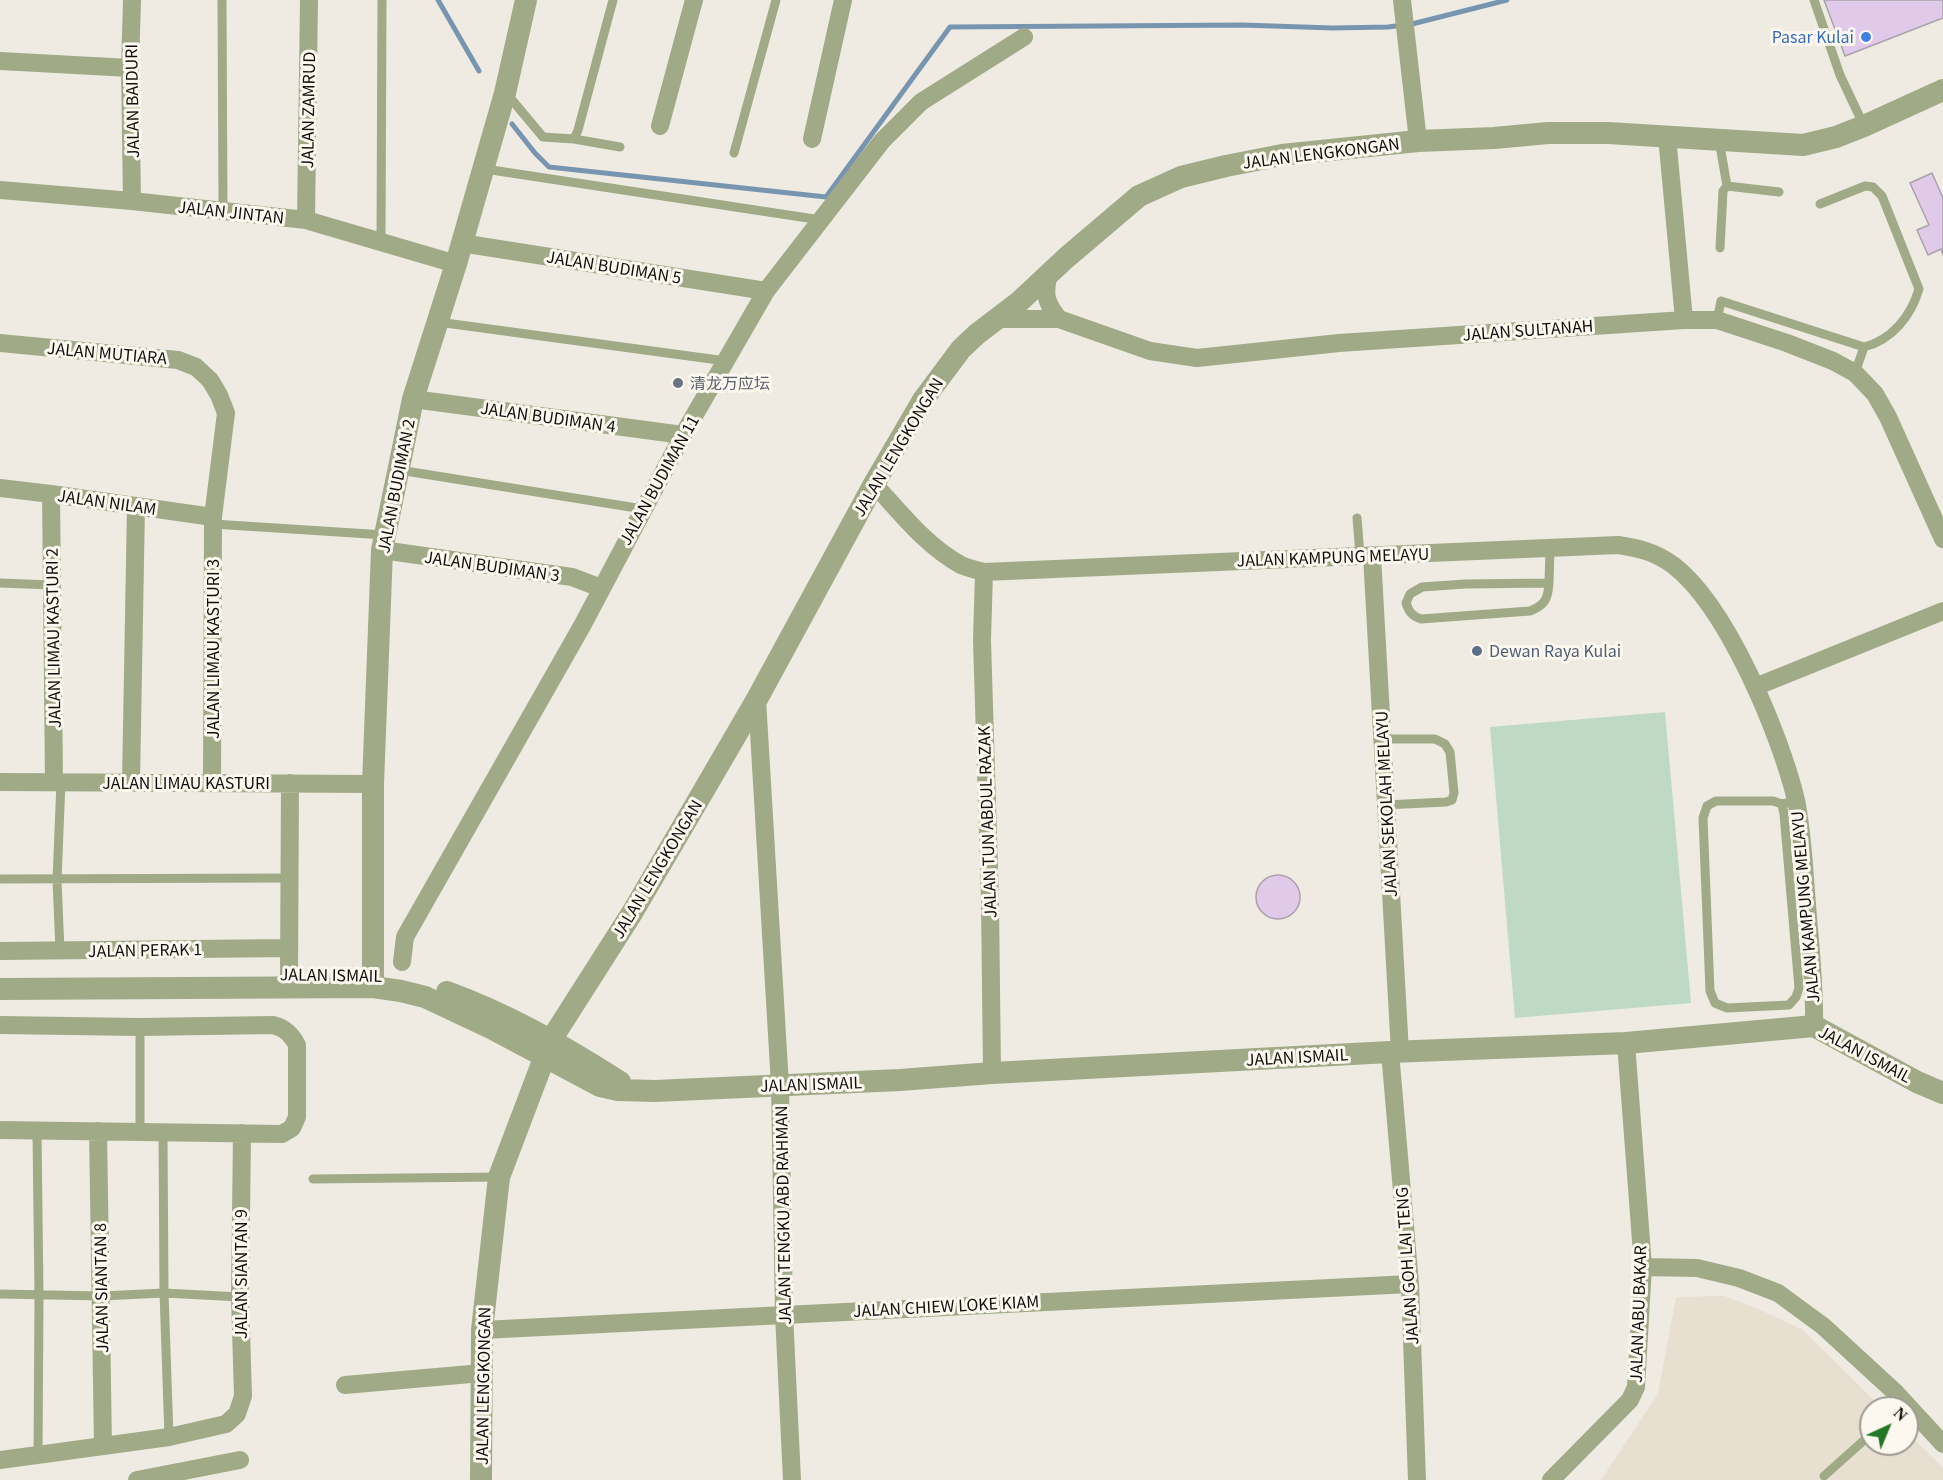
<!DOCTYPE html>
<html>
<head>
<meta charset="utf-8">
<style>
	body { margin:0 }
	#map { position:relative; width:1943px; height:1480px; overflow:hidden; background:#efebe2; font-family:Georgia,serif }
	canvas { display:block }
	.north { position:absolute; left:1859px; top:1396px; width:60px; height:60px; box-sizing:border-box; background:#fcf8ef; border:2px solid #9e9b94; border-radius:50%; rotate:44deg; font-size:16px; font-weight:700; line-height:24px; text-align:center; color:#100f0c }
	.north::after { content:''; display:block; margin:auto; width:21px; height:27px; background:#217723; clip-path:polygon(50% 0,100% 100%,50% 72%,0 100%) }
</style>
</head>
<body>
<div id="map">
<canvas width="1943" height="1480"></canvas>
<div class="north">N</div>
</div>
<script>
const g = document.querySelector('canvas').getContext('2d');
g.lineJoin = 'round';
function fill(path, color) {
  g.fillStyle = color;
  g.fill(path, 'evenodd');
}
function strokePath(path, color, width, dash) {
  g.strokeStyle = color;
  g.lineWidth = width;
  g.lineCap = dash ? 'butt' : 'round';
  g.setLineDash(dash || []);
  g.stroke(path);
}
function label(font, color, halo, rows, align = 'center') {
  g.font = font + ' Georgia,"Noto Sans SC",serif';
  g.lineWidth = 6;
  g.setLineDash([]);
  g.textBaseline = 'middle';
  g.strokeStyle = halo;
  g.fillStyle = color;
  for (const [text, x, y, turn = 0] of rows) {
    g.save();
    g.translate(x, y);
    g.rotate((+turn || 0) * Math.PI / 180);
    g.textAlign = isNaN(turn) ? turn : align;
    if (halo) g.strokeText(text, 0, 0);
    g.fillText(text, 0, 0);
    g.restore();
  }
}
fill(new Path2D(`
	M1724,1296l32,12 47,22 79,78h-11v36h36v-12l36,36v12h-342l57,-86 18,-97z`), '#e7dfcf');
fill(new Path2D(`
	M1665,712l26,291 -176,15 -25,-291z`), '#bedac4');
strokePath(new Path2D(`
	M438,0l41,71
	M512,124l23,29 14,14 277,30 124,-170 292,-2 91,3 55,-1 24,-3 95,-24`), '#7895b0', 5);
const building = new Path2D(`
	M1824,0h119v18l-98,38z
	M1932,173l11,25v57l-2,-6 -13,6 -11,-25 12,-5 -19,-42z
	M1256 897a22 22 0 1 1 44 0a22 22 0 1 1-44 0Z`);
fill(building, '#e1c9ea');
strokePath(building, '#a8a2aa', 1.5);
strokePath(new Path2D(`
	M222,0l1,211
	M1814,0l26,75 24,51
	M507,94l36,43 31,2 46,8
	M574,139l4,-9 35,-130
	M1719,140l8,46
	M734,153l42,-153
	M485,169l336,51
	M381,240l1,-240
	M1720,248l3,-57 4,-5 52,6
	M1717,320l4,-19 143,46c28,-7 47,-31 55,-58l-37,-93 -9,-9 -8,-1 -45,18
	M438,322l288,39
	M1855,373l9,-26
	M399,470l244,39
	M1357,518l3,37
	M213,524l172,11
	M0,583l52,2
	M1549,583l-84,1 -43,3 -12,7 -4,9c3,9 6,13 15,16l109,-8c15,-6 18,-12 19,-28l1,-35
	M1384,739h51l10,5 5,8 4,41 -2,7 -6,2 -61,3
	M1782,804l2,10 15,174 -3,9 -7,8 -62,3 -12,-5 -5,-12 -7,-173 4,-12 9,-5h57l9,3 14,-3
	M0,879l290,-1
	M60,951l-3,-71 4,-98
	M37,1132l2,164 -1,160
	M140,1132v-105
	M163,1133l1,160 5,144
	M313,1179l186,-2
	M0,1294l102,2 62,-3 76,4
	M1824,1476l47,-42`), '#a0aa87', 9);
strokePath(new Path2D(`
	M132,0l-2,68 2,133
	M1402,0l16,141
	M0,61l130,7
	M660,126l34,-126
	M1667,136l17,184
	M812,139l31,-139
	M0,190l132,11 174,19 150,44
	M306,220l3,-220
	M461,243l305,48
	M1049,273c-5,21 -4,29 10,46l91,32 47,7 142,-15 345,-23h33l70,23 46,18 22,12 20,21 13,23 55,122
	M996,319h63
	M0,343l178,17 18,7 14,13 9,15 7,18 -13,104 -1,265
	M413,399l270,36
	M874,484c26,28 52,62 87,81 7,3 15,5 23,7l634,-27c21,3 37,7 55,20 54,41 107,169 123,235 7,34 8,69 11,104 3,41 8,81 7,122
	M0,488l51,6 162,23
	M51,494l3,288
	M382,550l190,27 29,11
	M1372,556l28,496
	M984,572l-2,68 8,261 2,172
	M1755,687l188,-76
	M757,699l23,386 4,229 8,166
	M0,782l373,2
	M131,782l5,-276
	M0,951l289,-3
	M402,962l3,-25 177,-311 101,-191 83,-144 116,-150 39,-39 103,-65
	M289,975l1,-192
	M0,1025l140,2 133,-2c12,3 18,9 24,20v72l-5,11 -10,6 -282,-4
	M1390,1052l20,232 7,196
	M98,1131l5,315
	M1643,1267l54,1 42,10 39,15 45,33 73,67 47,51
	M482,1330l928,-46
	M345,1385l137,-12
	M0,1460l169,-23 57,-13 11,-10 6,-18 -3,-99 2,-164
	M137,1480l103,-20
	M1551,1480l79,-80 6,-13 7,-120 -17,-224`), '#a0aa87', 18);
strokePath(new Path2D(`
	M373,987v-203l9,-234 31,-151 43,-135 49,-171 21,-93
	M0,989l373,-2 28,4 24,6 66,31 109,58 18,4 37,1 245,-11 92,-7 398,-21 236,-9 188,-17 103,56 26,11
	M447,992c61,22 119,55 173,90
	M481,1480l1,-150 17,-153 52,-137 81,-127 61,-104 64,-110 117,-215 49,-84 38,-51 16,-15 42,-32 47,-44 73,-62 42,-19 45,-11 56,-11 136,-14 76,-3 54,-5h60l195,12 33,-8 28,-11 79,-36`), '#a0aa87', 22);
for (const [x, y, r, color] of [
	[1866,37,6,"#3f7fe0"],
	[678,383,6,"#6b7280"],
	[1477,651,6,"#5c6f8a"]
]) {
  const dot = new Path2D();
  dot.arc(x, y, r, 0, 2 * Math.PI);
  g.fillStyle = color;
  g.fill(dot);
  strokePath(dot, '#fcf8ef', 2);
}
label('16px', '#366cbe', '#fcf8ef', [
	["Pasar Kulai",1854,37]
], 'right');
label('16px', '#100f0c', '#fcf8ef', [
	["JALAN BAIDURI",132,101,-91],
	["JALAN ZAMRUD",308,110,-89],
	["JALAN LENGKONGAN",1321,153,-7],
	["JALAN JINTAN",231,212,6],
	["JALAN BUDIMAN 5",614,267,9],
	["JALAN SULTANAH",1528,330,-4],
	["JALAN MUTIARA",107,353,5],
	["JALAN BUDIMAN 4",548,417,8],
	["JALAN LENGKONGAN",898,447,-59],
	["JALAN BUDIMAN 11",659,480,-61],
	["JALAN BUDIMAN 2",396,486,-79],
	["JALAN NILAM",107,502,8],
	["JALAN KAMPUNG MELAYU",1333,557,-2],
	["JALAN BUDIMAN 3",492,566,8],
	["JALAN LIMAU KASTURI 2",53,638,-91],
	["JALAN LIMAU KASTURI 3",213,649,-90],
	["JALAN LIMAU KASTURI",186,783],
	["JALAN SEKOLAH MELAYU",1386,804,-93],
	["JALAN TUN ABDUL RAZAK",987,822,-92],
	["JALAN LENGKONGAN",657,869,-59],
	["JALAN KAMPUNG MELAYU",1805,907,-95],
	["JALAN PERAK 1",145,950,-1],
	["JALAN ISMAIL",331,975,1],
	["JALAN ISMAIL",1865,1054,28],
	["JALAN ISMAIL",1297,1057,-3],
	["JALAN ISMAIL",811,1084,-2],
	["JALAN TENGKU ABD RAHMAN",783,1215,-91],
	["JALAN GOH LAI TENG",1407,1266,-94],
	["JALAN SIANTAN 9",241,1274,-90],
	["JALAN SIANTAN 8",101,1288,-91],
	["JALAN CHIEW LOKE KIAM",946,1306,-3],
	["JALAN ABU BAKAR",1638,1314,-88],
	["JALAN LENGKONGAN",483,1386,-89]
]);
label('16px', '#5b616d', '#fcf8ef', [
	["清龙万应坛",690,383]
], 'left');
label('16px', '#4e5e75', '#fcf8ef', [
	["Dewan Raya Kulai",1489,651]
], 'left');
</script>
</body>
</html>
